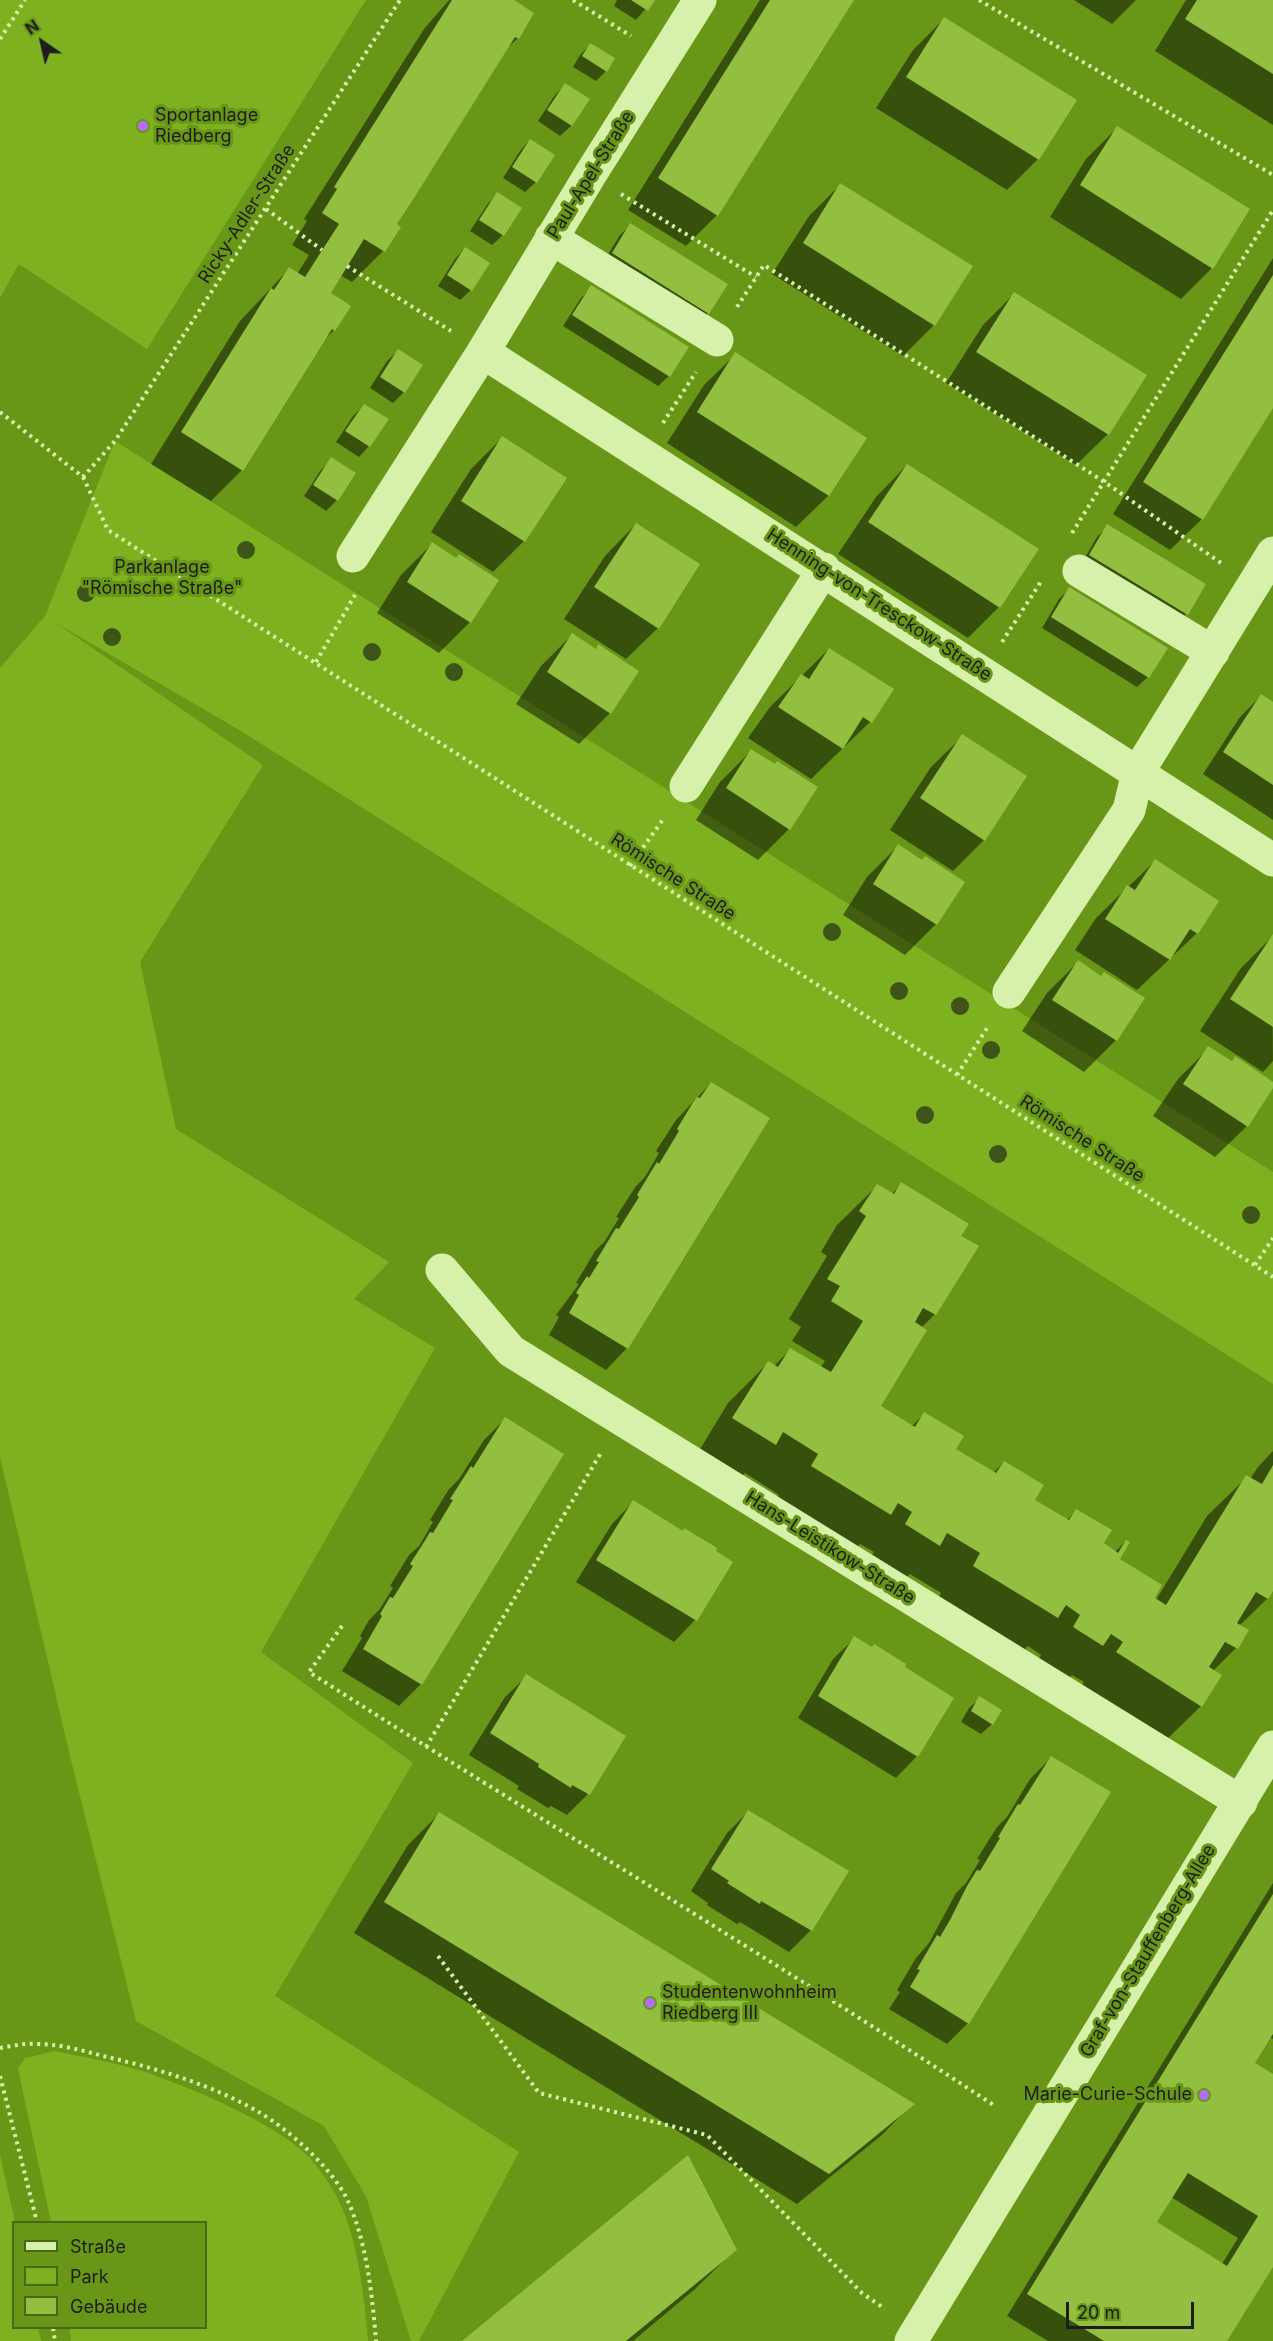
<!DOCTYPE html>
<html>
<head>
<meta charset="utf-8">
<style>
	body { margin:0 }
	#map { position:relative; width:1273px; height:2341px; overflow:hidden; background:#689717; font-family:Inter,sans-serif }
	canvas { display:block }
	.legend { position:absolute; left:12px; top:2221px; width:195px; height:108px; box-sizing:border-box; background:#689717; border:2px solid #4a6619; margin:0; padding:8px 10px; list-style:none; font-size:18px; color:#1d1d1d }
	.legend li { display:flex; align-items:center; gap:12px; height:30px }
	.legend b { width:30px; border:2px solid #4a6619 }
	.north { position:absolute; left:12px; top:12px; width:60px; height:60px; -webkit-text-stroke:4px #689717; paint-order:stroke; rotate:326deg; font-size:16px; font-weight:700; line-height:24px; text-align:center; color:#1d1d1d }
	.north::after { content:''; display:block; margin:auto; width:21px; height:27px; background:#1d1d1d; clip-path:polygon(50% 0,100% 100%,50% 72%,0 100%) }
	.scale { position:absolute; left:1066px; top:2302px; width:128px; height:27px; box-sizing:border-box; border:3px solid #1d1d1d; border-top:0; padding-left:8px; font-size:18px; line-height:21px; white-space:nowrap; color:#1d1d1d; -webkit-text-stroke:4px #689717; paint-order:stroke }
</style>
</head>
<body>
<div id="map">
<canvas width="1273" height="2341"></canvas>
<ul class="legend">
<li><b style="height:8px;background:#d8f1aa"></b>Straße</li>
<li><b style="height:16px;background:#7eb11f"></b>Park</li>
<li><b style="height:16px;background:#92bf3f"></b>Gebäude</li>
</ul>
<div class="north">N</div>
<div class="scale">20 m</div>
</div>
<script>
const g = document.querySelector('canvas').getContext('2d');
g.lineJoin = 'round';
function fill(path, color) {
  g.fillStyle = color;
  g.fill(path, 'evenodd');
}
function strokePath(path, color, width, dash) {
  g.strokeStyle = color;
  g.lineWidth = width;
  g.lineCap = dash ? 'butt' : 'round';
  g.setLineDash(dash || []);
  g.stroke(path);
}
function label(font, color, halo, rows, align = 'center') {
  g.font = font + ' Inter,sans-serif';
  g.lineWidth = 6;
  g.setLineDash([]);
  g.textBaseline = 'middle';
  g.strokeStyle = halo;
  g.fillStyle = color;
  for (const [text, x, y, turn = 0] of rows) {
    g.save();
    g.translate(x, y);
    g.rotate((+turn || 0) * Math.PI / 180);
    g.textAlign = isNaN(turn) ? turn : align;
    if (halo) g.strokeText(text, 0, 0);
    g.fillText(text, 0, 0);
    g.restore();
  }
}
fill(new Path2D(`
	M0,0h366l-219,349 -128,-85 -19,34z
	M115,441l1158,731v212l-1032,-653 -185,-108 207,142 -123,197 36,167 213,133 -35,37 81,49 -174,304 152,111 -138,233 244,156 -100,189h-8l-45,-145 -42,-70 -188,-105 -65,-261 -71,-303v-789l45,-52z
	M55,2051c28,6 57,11 84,19 49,16 135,52 170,87 8,9 16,20 22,30 26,40 33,107 37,154h-297l-1,-13h136v-106h-155l-33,-153 7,-11z
	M0,2155l15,67 -1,106h24l3,13h-41z`), '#7eb11f');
fill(new Path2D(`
	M449,0h64l5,38 -13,12 -110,175 3,2 -15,24 -31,31 -12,-7 -11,18 5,37 -10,10 -82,130 -31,31 -60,-37 89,-143 49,-52 8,5 12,-19 -17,-10 15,-24 -3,-2 120,-190z
	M617,0h36l-17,20 -22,-14z
	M760,0h92l-135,215 -31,31 -58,-36z
	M1074,0h62l-24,24z
	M1186,0h87v125l-118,-74z
	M944,19l94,140 -31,31 -131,-82 37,-58z
	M590,45l16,26 -10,10 -23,-14 7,-12z
	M565,85l23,14 -17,27 -11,10 -22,-15 17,-26z
	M1117,128l131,82 -36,58 -31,31 -131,-82 36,-58z
	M530,140l6,42 -11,10 -22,-14 17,-27z
	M840,185l94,140 -31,31 -131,-82 37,-58z
	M497,194l6,41 -11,10 -22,-14 17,-26z
	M631,225l77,88 -11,11 -95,-60 18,-29z
	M465,248l6,42 -11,10 -22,-14 17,-27z
	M1273,258v147l-71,114 -32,31 -57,-36z
	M592,287l77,89 -11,10 -95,-60 18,-28z
	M1014,294l94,140 -32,31 -130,-82 37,-58z
	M398,351l23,15 -17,26 -11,11 -23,-15 17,-27z
	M736,354l129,84 -37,58 -32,31 -129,-84 37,-58z
	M364,406l5,40 -10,11 -23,-15 17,-26z
	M502,438l63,40 -41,63 -31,31 -62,-40 40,-63z
	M332,459l5,41 -11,11 -22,-15 17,-26z
	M907,465l92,142 -31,31 -130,-84 38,-57z
	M636,524l62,41 -40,63 -32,31 -62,-40 41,-63z
	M1108,526l78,88 -10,10 -96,-58 17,-29z
	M432,544l38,78 -31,31 -62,-40 24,-38z
	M1069,589l79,88 -11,10 -95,-59 17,-29z
	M572,635l23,15 3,-4 12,67 -31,31 -63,-40 25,-38z
	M829,649l41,73 -59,57 -63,-41 22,-31z
	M1261,696l12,7v117l-70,-46 37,-57z
	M963,736l21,104 -31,31 -63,-41 41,-63z
	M751,751l38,78 -31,31 -62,-40 24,-38z
	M898,846l23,15 15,63 -31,31 -62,-40 24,-38z
	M1155,861l62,40 -20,32 -60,57 -62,-40 21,-32z
	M1272,937l1,124 -10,11 -63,-41 41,-63z
	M1078,962l22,16 43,21 -27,41 -32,32 -62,-41 25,-38z
	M1209,1048l64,36 -26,42 -32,31 -62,-41 25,-37z
	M711,1083l-84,265 -21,22 -57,-35 10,-18 -3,-2 23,-31 -3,-1 19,-32 10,-10 14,-23 -3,-1 20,-31 9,-9 14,-24 -3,-2 20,-31z
	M901,1184l58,52 -24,78 -14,14 -42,78 33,20 12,-12 30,35 39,24 11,-11 29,38 33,21 10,-10 26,33 13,8 11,-11 -8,18 38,41 51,-84 40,-39 3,2 8,-12 15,-16v138l-6,10 -28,27 8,5 -11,17 -23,23 -12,35 -40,39 -84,-52 7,-11 -12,-7 -9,10 -29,-18 7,-12 -13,-9 -11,11 -83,-51 7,-13 -31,-19 -11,11 -32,-21 7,-12 -14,-8 -10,10 -78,-48 7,-11 -34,-22 -10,11 -41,-25 34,-56 40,-40 6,3 16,-16 30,18 5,-7 -33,-20 9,-14 -12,-8 38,-63 -6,-4 16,-27 40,-39 14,9z
	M505,1419l57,35 -141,230 -22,22 -57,-35 20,-33 -2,-2 9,-16 10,-10 14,-22 -3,-2 19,-31 10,-9 14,-24 -3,-2 19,-31 10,-10 25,-39z
	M633,1502l98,60 -36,58 -21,22 -98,-60 36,-58z
	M855,1638l97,60 -35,58 -21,22 -98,-60 35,-59z
	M527,1676l61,118 -21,21 -16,-9 -3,2 -31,-19 2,-3 -50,-31 36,-58z
	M980,1698l12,26 -11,10 -20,-12 8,-14z
	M1051,1758l-83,265 -21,21 -58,-35 11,-17 -3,-2 19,-32 13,-15 27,-50 10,-10 14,-23 -3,-1 20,-32 10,-10 23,-38z
	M748,1812l99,60 -36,58 -22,22 -49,-30 -3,2 -30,-19 1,-2 -17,-12 36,-58z
	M439,1814l473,290 -30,31 -85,69 -443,-271 54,-88z
	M1273,1883v156l-4,-2 -16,26 20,12v189l-47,77h-178l-41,-25zM1171,2197l67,41 -16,26 -67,-41z
	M735,2250l-40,39 -62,52h-169z`), '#0007');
fill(new Path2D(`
	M452,0h62l20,13 -15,26 -4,-2 -101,161 -17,26 4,3 -16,25 -21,-13 -33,54 20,13 -16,25 -3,-2 -89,142 -62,-39 90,-144 3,2 15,-23 16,10 34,-53 -17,-11 15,-24 -3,-2z
	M631,0h24l-7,11z
	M770,0h84l-136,216 -60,-38z
	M1197,0h76v74l-88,-55z
	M944,17l133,83 -38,60 -133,-83z
	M590,43l25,15 -8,14 -25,-16z
	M565,83l25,16 -18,27 -25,-16z
	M1117,126l133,83 -37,60 -133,-84z
	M530,139l25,16 -18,28 -25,-16z
	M840,183l133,83 -38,60 -132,-83z
	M497,192l25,16 -18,28 -25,-16z
	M630,223l98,61 -19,30 -97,-61z
	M465,247l25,16 -18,28 -25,-16z
	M1273,275v133l-70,112 -60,-38z
	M591,285l98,62 -19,30 -98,-62z
	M1014,292l133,83 -38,60 -133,-83z
	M398,349l25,16 -18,28 -25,-16z
	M735,352l132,86 -38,58 -132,-84z
	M364,404l25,15 -19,28 -25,-16z
	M502,436l65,42 -42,64 -64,-41z
	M331,457l25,16 -18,28 -25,-16z
	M907,464l132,85 -39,59 -132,-86z
	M636,523l64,41 -41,65 -65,-42z
	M1107,524l99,60 -18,31 -99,-60z
	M432,542l24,16 3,-4 40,26 -28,43 -64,-41z
	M1069,587l99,61 -19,30 -98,-61z
	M572,633l24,16 2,-5 41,27 -28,43 -64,-42z
	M829,648l65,41 -22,34 -9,-6 -20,32 -65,-42 23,-33 8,5z
	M1261,694l12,8v83l-50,-33z
	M962,734l65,42 -42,65 -65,-43z
	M751,749l24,15 2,-3 41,26 -28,43 -64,-42z
	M898,844l24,16 3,-4 40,26 -28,43 -64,-41z
	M1155,859l64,42 -21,33 -8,-5 -20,31 -65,-41 22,-34 8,5z
	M1273,934v93l-43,-28z
	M1078,960l23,16 3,-4 41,26 -28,43 -65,-41z
	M1208,1046l24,15 3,-5 38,26v6l-25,39 -65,-43z
	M711,1082l59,36 -142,231 -59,-36 10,-18 -3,-2 11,-17 2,2 10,-16 -3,-1 20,-33 3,1 20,-32 -2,-2 15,-25 5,-8 2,2 20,-33 -2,-2 15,-25 5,-7 3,1z
	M901,1182l68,42 -8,12 18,10 -43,69 -13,-7 -8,14 12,8 -46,76 34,21 9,-15 40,24 -8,13 40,24 8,-12 40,24 -9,15 34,20 7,-11 36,21 -8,13 14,10 8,-13 4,2 -10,17 42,26 -7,13 11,7 80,-130 16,9 11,-19v126l-5,8 -12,-7 -19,31 12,7 -11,19 -13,-7 -16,25 13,8 -20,32 -86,-55 7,-10 -12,-8 -8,12 -30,-19 7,-12 -14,-10 -8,13 -85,-52 7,-13 -33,-20 -7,13 -35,-22 7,-12 -14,-9 -7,12 -80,-49 7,-12 -35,-22 -7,13 -44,-27 36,-57 10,6 12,-19 41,24 32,-51 -32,-20 9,-15 -13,-7 39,-63 -7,-5 18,-27 17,10z
	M505,1417l59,37 -142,231 -59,-36 19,-33 -2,-2 10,-17 3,1 20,-32 -3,-2 16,-25 4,-7 3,1 20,-33 -3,-1 16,-25 5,-8 2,2z
	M633,1500l50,31 1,-3 25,15 8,5 -1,3 17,11 -36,59 -101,-61z
	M854,1636l18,11 2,-3 32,20 -1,3 49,31 -36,59 -100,-61z
	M526,1674l100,62 -36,59 -18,-10 -1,3 -33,-21 1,-3 -49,-31z
	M979,1696l23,14 -9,15 -22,-14z
	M1051,1756l60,36 -142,232 -59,-37 10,-17 -3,-1 20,-34 3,2 10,-17 17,-34 10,-16 3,1 20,-33 -2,-1 20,-33 2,1z
	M748,1810l101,61 -37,60 -51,-30 -1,3 -33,-21 2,-2 -18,-12z
	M439,1812l476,292 -86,70 -445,-272z
	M1273,1894v140l-18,29 18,11v193l-46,74h-123l-77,-47zM1188,2173l70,43 -31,50 -70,-44z
	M688,2155l49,95 -111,91h-164z`), '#92bf3f');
strokePath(new Path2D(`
	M573,0l58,36
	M979,0l294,175
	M0,39l25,-39
	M621,194l135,83
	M266,209l56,41
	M347,266l104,65
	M737,307l27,-42 339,216 118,82
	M0,412l83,65 32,-36 285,-441
	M663,423l33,-51
	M83,477l25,53 1165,747
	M1072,533l201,-323
	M1002,642l40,-62
	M316,662l39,-67
	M630,866l34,-48
	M957,1075l32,-50
	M1255,1265l18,-27
	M342,1626l-33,46c228,146 460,285 686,434
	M426,1747l176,-296
	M438,1956l101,137 168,42 155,158 23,16
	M0,2048c12,-2 24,-5 36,-4 23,0 45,6 67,12 52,12 107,28 154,55 30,17 74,56 90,88 20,43 25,95 29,142
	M0,2076l37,146
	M53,2328l2,13`), '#d8f1aa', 4, [3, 4.5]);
strokePath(new Path2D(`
	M551,238l166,102
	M483,352l790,508
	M353,556l130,-204 107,-177 110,-175
	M1079,571l134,81
	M686,786l138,-217
	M1009,992l120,-182 9,-38 135,-219
	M442,1270l69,81 730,451
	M911,2341l362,-594`), '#d8f1aa', 33);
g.fillStyle = '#3e5419';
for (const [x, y] of [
	[246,550],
	[86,593],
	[112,637],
	[372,652],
	[454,672],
	[832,932],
	[899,991],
	[960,1006],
	[991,1050],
	[925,1115],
	[998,1154],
	[1251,1215]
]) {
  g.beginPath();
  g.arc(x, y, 9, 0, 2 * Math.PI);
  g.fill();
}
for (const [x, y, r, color] of [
	[143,126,6,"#b66aff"],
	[650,2003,6,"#b66aff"],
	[1204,2095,6,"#b66aff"]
]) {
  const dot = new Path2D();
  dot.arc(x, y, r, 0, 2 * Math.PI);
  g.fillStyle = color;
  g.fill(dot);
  strokePath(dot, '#689717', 2);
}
label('18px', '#1d1d1d', '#689717', [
	["Sportanlage",155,116],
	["Riedberg",155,137],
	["Studentenwohnheim",662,1993],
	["Riedberg III",662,2014],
	["Marie-Curie-Schule",1192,2095,"right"]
], 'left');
label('18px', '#1d1d1d', '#689717', [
	["Paul-Apel-Straße",591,175,-58],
	["Ricky-Adler-Straße",247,214,-57],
	["Henning-von-Tresckow-Straße",879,605,33],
	["Römische Straße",673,877,33],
	["Römische Straße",1082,1139,33],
	["Hans-Leistikow-Straße",830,1548,32],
	["Graf-von-Stauffenberg-Allee",1148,1951,-59]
]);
label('18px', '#1c1d1b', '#689717', [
	["Parkanlage",162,568],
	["\"Römische Straße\"",162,589]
]);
</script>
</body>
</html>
